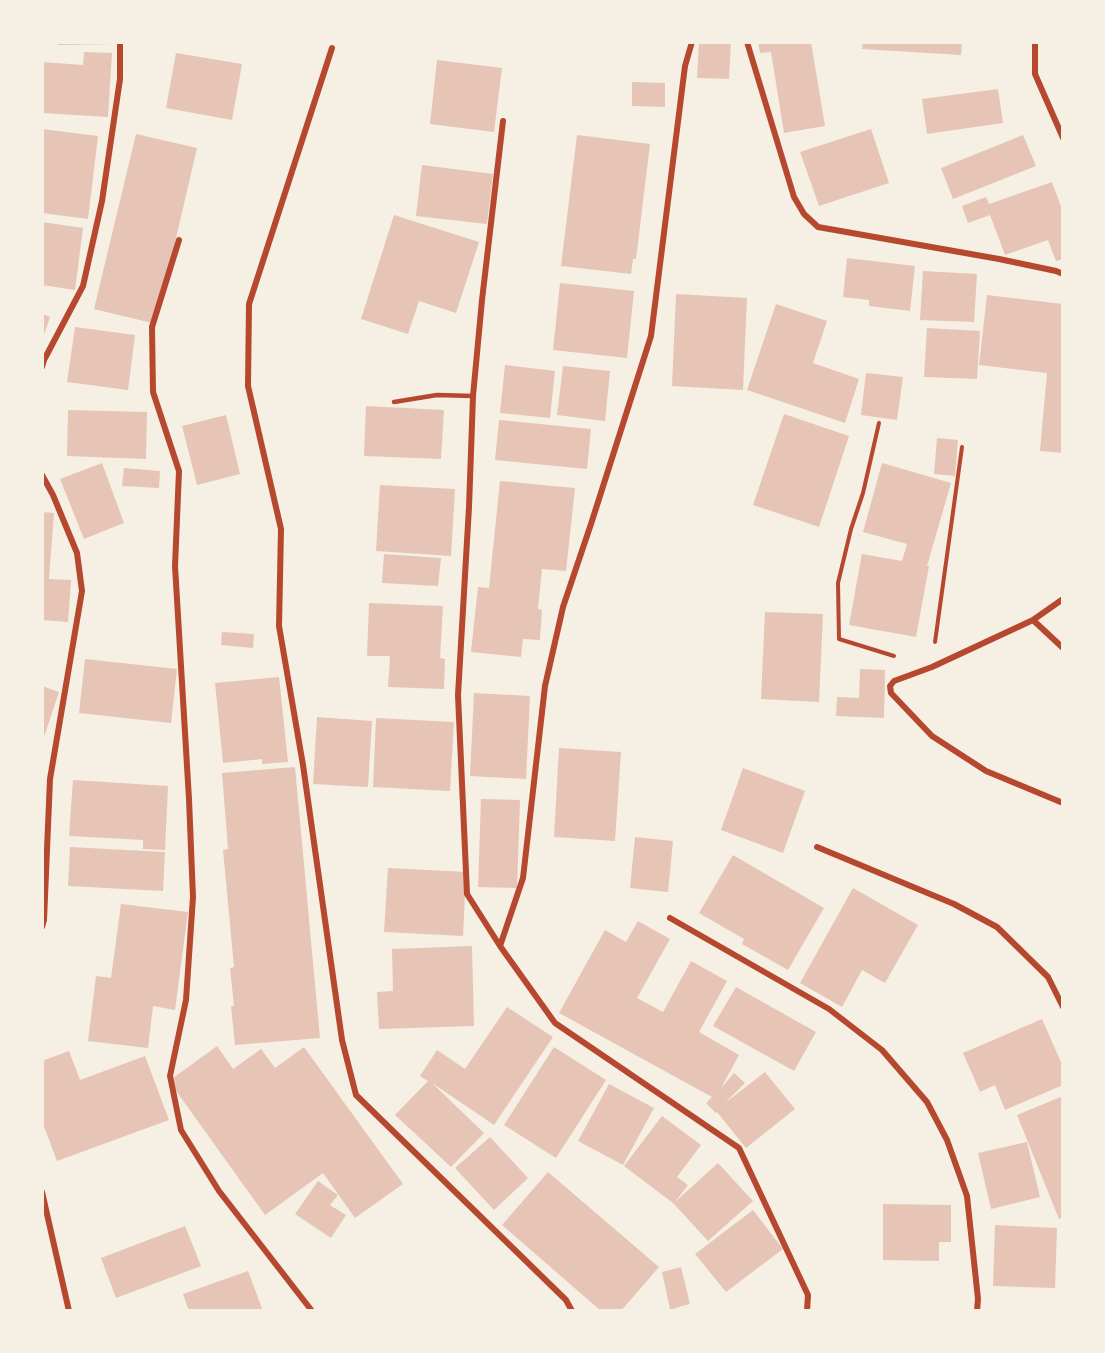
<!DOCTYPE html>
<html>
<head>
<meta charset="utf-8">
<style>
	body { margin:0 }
	#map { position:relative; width:1105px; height:1353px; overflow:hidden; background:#f6efe4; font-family:"Space Grotesk",sans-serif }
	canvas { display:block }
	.frame { position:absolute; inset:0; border:44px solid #f6efe4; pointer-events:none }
</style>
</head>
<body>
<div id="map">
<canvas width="1105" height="1353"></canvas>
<div class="frame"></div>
</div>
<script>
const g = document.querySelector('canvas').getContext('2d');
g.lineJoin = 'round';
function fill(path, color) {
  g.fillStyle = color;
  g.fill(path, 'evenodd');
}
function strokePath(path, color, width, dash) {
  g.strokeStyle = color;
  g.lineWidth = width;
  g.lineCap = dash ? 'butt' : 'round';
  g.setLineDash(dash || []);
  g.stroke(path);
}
fill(new Path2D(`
	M58,42h60v2l-60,1z
	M699,42h32l-2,37 -32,-1z
	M758,42h53l14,84 -41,7 -13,-81 -11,1z
	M863,42h99l-1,13 -99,-6z
	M84,52l28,1 -4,64 -66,-4v-51l41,3z
	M176,53l66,11 -10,56 -66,-12z
	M437,60l65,8 -8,64 -64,-8z
	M632,82l33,1v24l-33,-1z
	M998,89l5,34 -76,11 -5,-35z
	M42,129l56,7 -10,83 -46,-6z
	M871,129l18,54 -70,23 -19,-54z
	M136,134l61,14 -41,176 -62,-15z
	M577,135l73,9 -14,115h-3l-2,15 -70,-8z
	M1023,135l13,31 -83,33 -12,-31z
	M422,165l71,9 -6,50 -71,-8z
	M1052,182l11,30v47l-7,2 -8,-21 -43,15 -15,-40 -22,8 -6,-17 24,-9 3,7z
	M394,215l85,27 -23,71 -37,-12 -11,33 -47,-15z
	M42,222l41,6 -8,62 -33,-5z
	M847,258l68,8 -5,45 -41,-5v-6l-26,-3z
	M923,271l54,3 -3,48 -54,-2z
	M560,283l74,8 -7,67 -74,-8z
	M676,294l71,4 -4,92 -71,-4z
	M987,295l76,9v42l-2,20h2v87l-23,-2 7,-78 -68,-8z
	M776,304l51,17 -14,42 46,16 -14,44 -98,-33z
	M42,314l8,3 -8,24z
	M75,327l60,8 -7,55 -61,-8z
	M927,328l53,3 -3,48 -53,-2z
	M505,365l50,6 -5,47 -50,-5z
	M563,366l47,5 -5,50 -48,-6z
	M866,373l37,4 -6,43 -36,-5z
	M366,406l78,4 -3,49 -77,-3z
	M68,410l79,2 -1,47 -79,-3z
	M784,414l65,22 -30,91 -66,-22z
	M226,415l14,59 -43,11 -15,-59z
	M499,420l92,9 -4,40 -92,-9z
	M937,438l21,2 -3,36 -21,-2z
	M102,463l22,60 -40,16 -24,-60z
	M882,463l69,20 -24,83h2l-13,71 -67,-12 13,-71 40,7 5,-17 -44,-12z
	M124,468l36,3 -1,17 -37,-2z
	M500,481l75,7 -9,83 -24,-2 -4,40 4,1 -2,30 -17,-1 -2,18 -50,-5 7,-65 11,1z
	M380,485l75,4 -4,67 -75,-5z
	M42,512l12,1 -5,66 22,1 -3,42 -26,-2z
	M384,554l57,4 -3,28 -56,-3z
	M369,603l74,3 -3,52 5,1 -1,30 -56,-2 2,-31h-23z
	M765,612l58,2 -4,88 -58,-3z
	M222,632l32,2 -1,14 -32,-3z
	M85,659l92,10 -6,54 -92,-10z
	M860,669l25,1 -1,48 -48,-2 1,-19 22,1z
	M279,677l9,85 -26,2v-5l-39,4 -8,-80z
	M42,686l17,6 -17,51z
	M474,693l56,3 -4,83 -56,-3z
	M317,717l55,4 -4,66 -55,-3z
	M376,718l78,4 -4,69 -77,-4z
	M559,748l62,4 -6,89 -61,-4z
	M295,767l25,271 -85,7 -4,-39h3l-4,-38 4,-1 -11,-117 5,-1 -6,-76z
	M743,768l62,23 -22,62 -62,-23z
	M73,780l95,6 -3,64 -22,-1v-9l-74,-4z
	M481,799l39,1 -3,88 -39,-1z
	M635,837l38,4 -5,51 -38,-4z
	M70,847l95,5 -2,39 -95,-5z
	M733,855l91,53 -36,62 -46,-26 2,-5 -45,-26z
	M388,868l78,4 -3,64 -79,-4z
	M853,888l65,37 -33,58 -23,-13 -20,37 -42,-24z
	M121,904l67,8 -13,98 -22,-4 -5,42 -60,-7 8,-65 15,2z
	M638,921l32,18 -33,59 26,14 28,-51 36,20 -28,51 40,23 -18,33 13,-15 11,10 -20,20 40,-31 30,37 -49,39 -29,-36 -1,1 -10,-10 6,-6 -153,-84 46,-83 21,12z
	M472,946l2,80 -95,3 -2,-37 16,-1 -1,-42z
	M736,987l80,45 -22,39 -81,-45z
	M507,1007l46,30 -59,88 -62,-42 52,50 -33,34 -56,-52 33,-34 -8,-5 17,-26 28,19z
	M1042,1019l21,48v18l-58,25 -10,-25 -15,7 -17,-39z
	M217,1046l16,23 28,-20 14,19 29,-21 99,137 -48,34 -32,-45 -58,42 -96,-134z
	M554,1047l52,33 -50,78 -52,-33z
	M69,1051l11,29 65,-24 24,64 -112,41 -15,-40v-60z
	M609,1084l45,24 -31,57 -45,-24z
	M1063,1096v121l-4,2 -42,-104z
	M662,1116l39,29 -24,32 11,8 -13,17 43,-39 35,38 -45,40 -35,-38 -49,-37z
	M490,1137l38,41 -34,32 -39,-42z
	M1027,1142l13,55 -49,12 -13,-56z
	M548,1172l111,95 -38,44h-20l-99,-86z
	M318,1181l20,14 -8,10 16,10 -15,23 -36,-24z
	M883,1204l68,1v37h-12v19l-56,-1z
	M753,1210l30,39 -57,43 -31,-38z
	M995,1225l62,3 -2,60 -62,-2z
	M185,1226l16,40 -85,32 -15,-40z
	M681,1267l9,37 -15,4 2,3h-11l4,-2 -8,-37z
	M248,1271l15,40h-74l-6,-17z`), '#e6c5b7');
strokePath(new Path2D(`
	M879,423l-16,70 -12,36 -13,54 1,56 55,17
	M935,642l27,-195`), '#b5482f', 4);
strokePath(new Path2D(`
	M394,402l43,-7 36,1`), '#b5482f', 4.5);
strokePath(new Path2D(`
	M747,42l47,155 10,17 14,13 181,32 57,12 7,3
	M1035,42v32l28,64
	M332,48l-83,256 -1,82 33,143 -2,97 24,139 39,275 14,55 210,205 6,11
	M503,121l-21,179 -9,96 -4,111 -11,188 9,199 33,52 23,-68 22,-192 18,-79 28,-83 60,-188 34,-270 7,-24
	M179,240l-27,87 1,65 26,79 -4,95 14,233 4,98 -7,103 -16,76 11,54 38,61 93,120
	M42,367l2,-7 39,-74 19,-85 18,-122v-37
	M42,475l11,20 24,58 5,38 -32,188 -6,141 -2,7
	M1063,599l-30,21 -101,47 -38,14 -4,5 1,7 41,43 54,35 77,32
	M1033,620l30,28
	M817,847l137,57 43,23 51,50 15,30
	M670,918l159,91 53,41 45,52 20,38 20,56 11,103 -1,12
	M500,946l55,77 184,125 69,147 -1,16
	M42,1192l27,119`), '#b5482f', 6);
</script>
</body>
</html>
